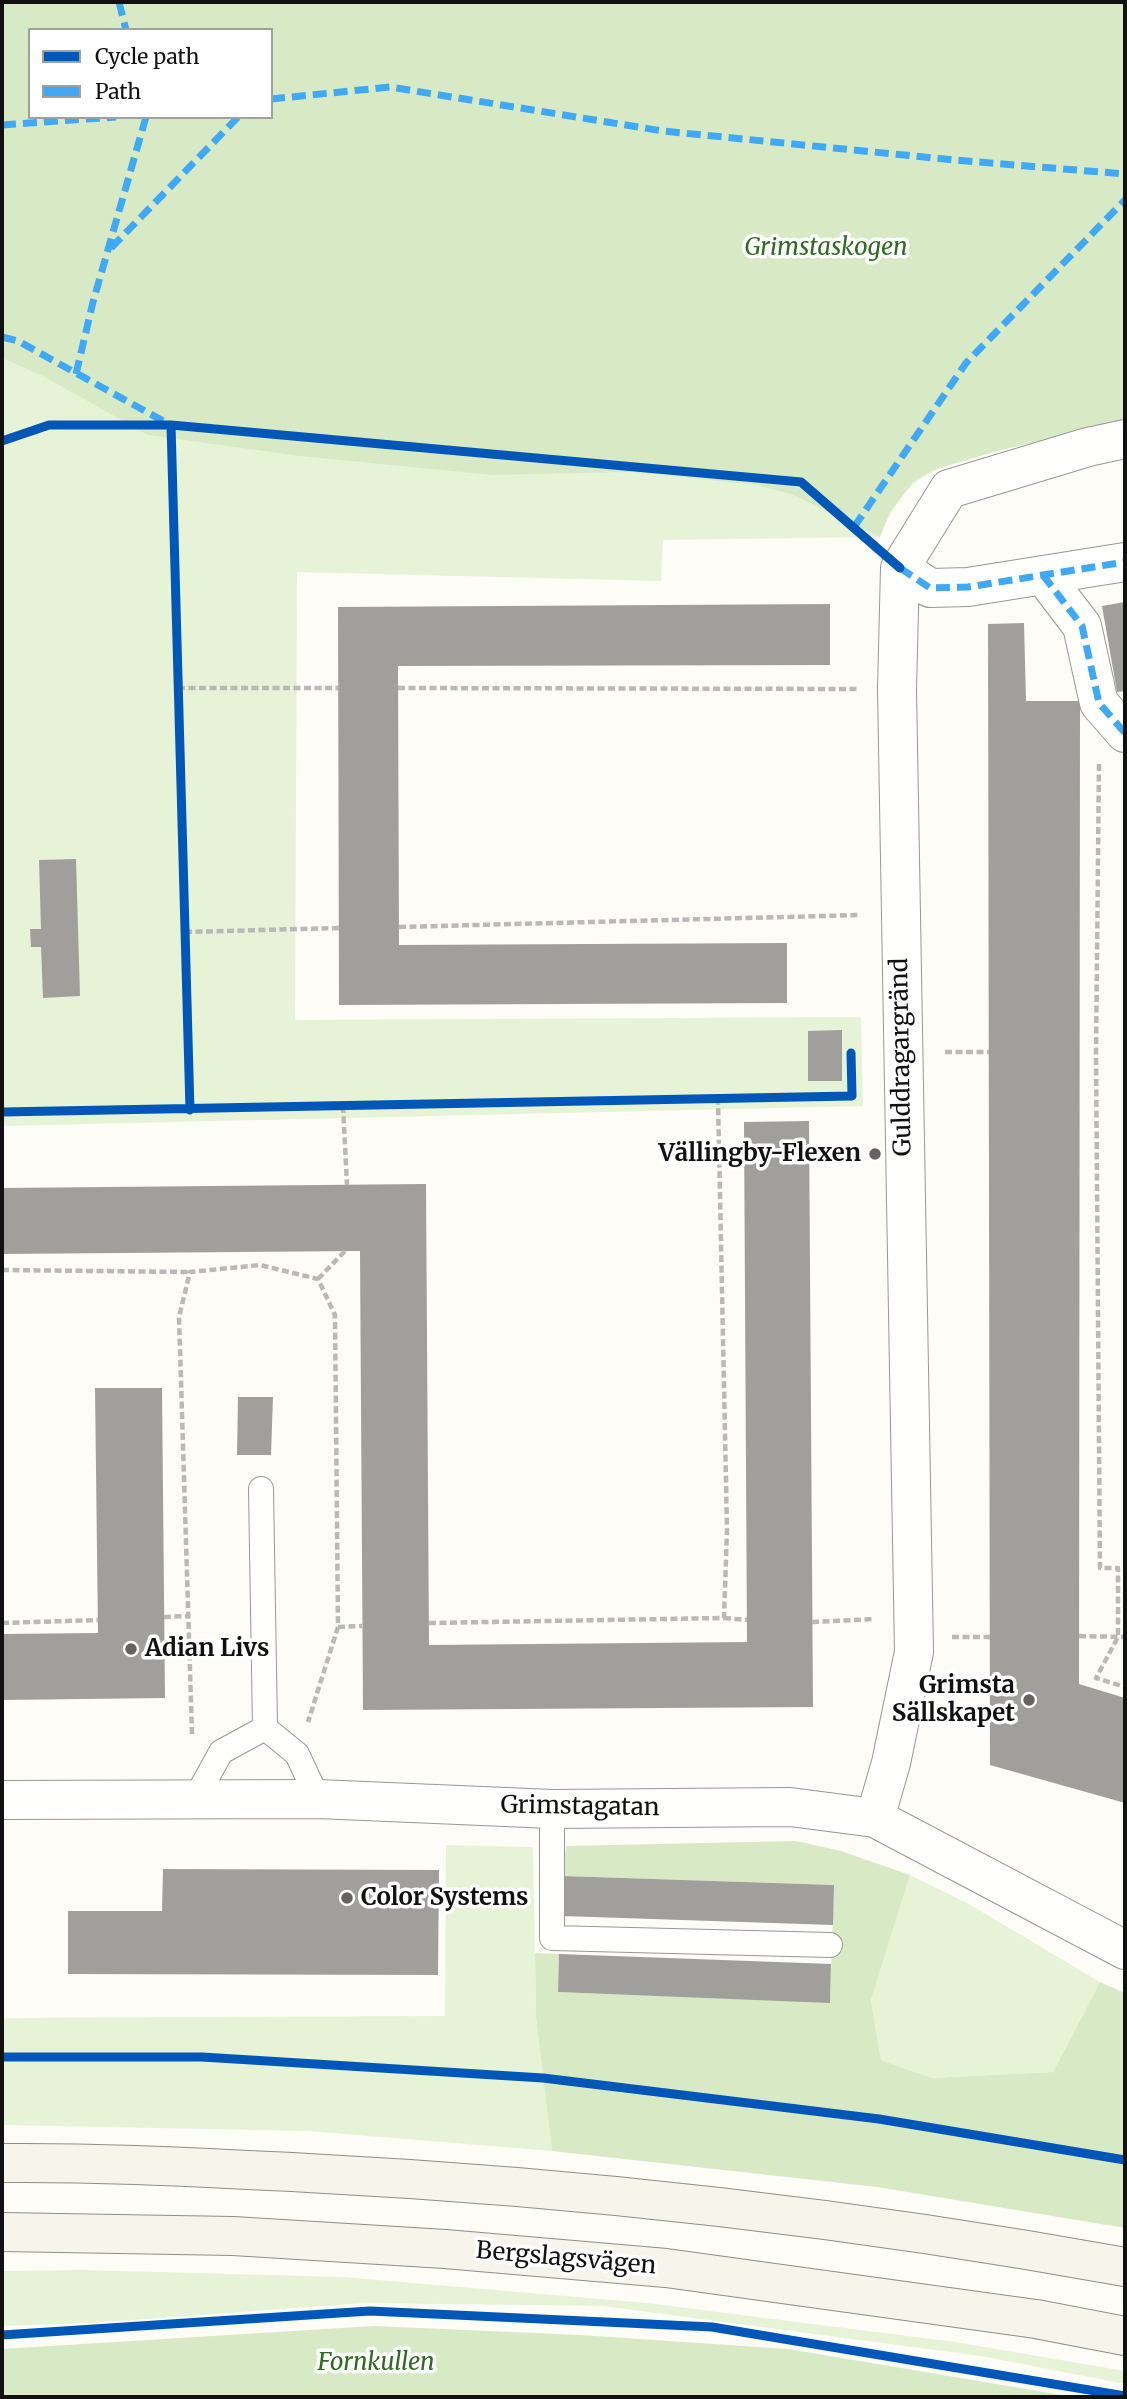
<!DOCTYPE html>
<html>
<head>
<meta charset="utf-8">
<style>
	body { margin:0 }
	#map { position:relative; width:1127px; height:2399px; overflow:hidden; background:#fdfcf7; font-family:Merriweather,serif }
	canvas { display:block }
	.frame { position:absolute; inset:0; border:4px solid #111; pointer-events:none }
	.legend { position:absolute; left:28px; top:28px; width:245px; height:91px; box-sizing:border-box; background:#fff; border:2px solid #a0a0a0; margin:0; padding:9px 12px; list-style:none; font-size:21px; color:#111 }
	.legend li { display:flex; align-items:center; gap:14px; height:35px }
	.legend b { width:35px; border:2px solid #a0a0a0 }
</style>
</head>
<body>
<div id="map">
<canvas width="1127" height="2399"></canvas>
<div class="frame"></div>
<ul class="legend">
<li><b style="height:9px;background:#0057b8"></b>Cycle path</li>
<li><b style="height:9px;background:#3fa9f5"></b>Path</li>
</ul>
</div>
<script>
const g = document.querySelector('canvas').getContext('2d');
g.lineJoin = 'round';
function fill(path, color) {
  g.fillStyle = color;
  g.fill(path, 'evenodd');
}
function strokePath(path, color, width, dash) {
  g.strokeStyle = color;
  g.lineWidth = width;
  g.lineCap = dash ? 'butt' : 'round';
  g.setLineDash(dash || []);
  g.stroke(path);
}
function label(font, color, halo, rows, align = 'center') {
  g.font = font + ' Merriweather,serif';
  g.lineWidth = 7;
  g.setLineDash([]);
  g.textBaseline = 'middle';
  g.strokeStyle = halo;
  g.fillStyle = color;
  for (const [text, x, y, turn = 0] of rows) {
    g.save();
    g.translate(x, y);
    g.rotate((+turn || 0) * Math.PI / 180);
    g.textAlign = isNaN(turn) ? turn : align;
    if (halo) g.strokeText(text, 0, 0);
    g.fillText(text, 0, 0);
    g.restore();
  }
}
fill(new Path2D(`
	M2,2h1123l-128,449c-63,19 -90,19 -117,86l-217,3 -2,41 -364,-9 -2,448 566,-3 2,89 -861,20zM30,30h241v87h-241z
	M446,1845l87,2 3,169 16,135 -244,-20 -306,-6v-107l443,-2z
	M910,1875l57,28 133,79 -47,90 -121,6 -51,-18 -10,-60z
	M82,2270l261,7 304,26 308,39 170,29v13l-144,-28 -378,-50 -238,-3 -275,20 -88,3v-55z`), '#e7f3d7');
fill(new Path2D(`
	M2,2h1123v419l-128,30 -64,19 -20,12 -24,32 -9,23 -89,-43 -35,-9 -122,-13 -142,3 -192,-19 -152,-21 -105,-59 -41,-18zM30,30h241v87h-241z
	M796,1841l45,10 69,24 -39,125 10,60 51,18 121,-6 47,-90 25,11v235l-248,-41 -325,-36 -16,-134 -1,-64 24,1 -1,38 272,10 4,-117 -271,-9 3,-30z
	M374,2326l206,9 208,14 286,48h-1072v-48z`), '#d8eac5');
fill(new Path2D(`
	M1125,602v89l-8,1 -15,-86z
	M830,604v61l-432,1 1,279 388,-2v60l-448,2 -1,-398z
	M1024,623l2,78h54l-1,983 46,14v105l-135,-38 -2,-1141z
	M76,859l4,137 -37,2 -2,-51h-10l-1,-18h11l-2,-69z
	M842,1030v51h-34v-50z
	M809,1121l4,586 -450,3 -3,-459 -358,3v-66l424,-4 3,461 318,-3 -3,-520z
	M95,1388h67l3,310 -163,2v-66l96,-1z
	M238,1397h35l-2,58h-34z
	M163,1869l276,1 -1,105 -370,-1v-63h94z
	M563,1876l271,9 -1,40 -271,-9z
	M559,1954l272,10 -1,39 -272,-11z`), '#a19f9c');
const lane = new Path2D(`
	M261,1489l4,239
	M194,1801l27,-49 44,-24 32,26 21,45
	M552,1809v129l278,7`);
const street = new Path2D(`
	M900,568l30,20 38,-1 157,-25
	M1043,575l39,51 17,77 26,30
	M2,1800l316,-1 234,10 238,-2 85,11 250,132
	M875,1818l16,-55 23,-111 -17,-963 3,-121 49,-79 139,-42 37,-8`);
const secondary = new Path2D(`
	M2,2163c102,-1 204,5 306,10 274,14 547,45 817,94
	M2,2232l231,4 212,13 221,19 370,51 89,17`);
strokePath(lane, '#979795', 26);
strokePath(street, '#979795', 40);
strokePath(secondary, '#8e8d8b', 40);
strokePath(new Path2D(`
	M178,688h160
	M398,688l459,1
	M1099,764l-3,290 4,514h18v69l-22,41 29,9
	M399,927l462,-12
	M185,932l154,-4
	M945,1052h44
	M343,1106l4,79
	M2,1270l188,2
	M318,1279l27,-28
	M164,1617l24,-1
	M724,1618l23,2
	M812,1622l62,-3
	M2,1623l96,-3
	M429,1623l295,-5 3,-89 -9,-430
	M338,1627l24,-1
	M1079,1636l46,1
	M952,1637h38
	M192,1734l-13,-417 11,-45 70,-7 58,14 17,36 3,312 -30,95`), '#b9b9b8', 4.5, [7, 3.5]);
strokePath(lane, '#fffffe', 24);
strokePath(street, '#fffffe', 38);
strokePath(secondary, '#f6f4eb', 38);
strokePath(new Path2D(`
	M119,2l7,28
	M271,99l119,-12 273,44 291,29 171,14
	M2,125l114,-8
	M111,248l127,-131
	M2,337l16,4 147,81
	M76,374l17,-72 53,-185
	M854,527l112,-164 159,-163
	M900,568l30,20 38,-1 157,-25
	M1043,575l39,51 17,77 26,30`), '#3fa9f5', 7, [14, 7]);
strokePath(new Path2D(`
	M171,425l19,685
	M2,441l47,-16h122l630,57 99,86
	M2,1112l850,-16 -1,-43
	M2,2057h200l341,21 336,41 246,41
	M2,2335l368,-24 342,16 413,69`), '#0057b8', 9);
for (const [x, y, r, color] of [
	[875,1154,7,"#646362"],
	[131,1649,7,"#646362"],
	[1029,1700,7,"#646362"],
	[347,1898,7,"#646362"]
]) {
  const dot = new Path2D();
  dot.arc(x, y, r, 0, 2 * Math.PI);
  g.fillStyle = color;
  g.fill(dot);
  strokePath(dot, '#fff', 2.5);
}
label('italic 24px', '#2f6b1f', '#fff', [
	["Grimstaskogen",826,248],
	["Fornkullen",376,2363]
]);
label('24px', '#111', '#fff', [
	["Gulddragargränd",902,1057,-91],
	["Grimstagatan",580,1807,1],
	["Bergslagsvägen",566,2259,5]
]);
label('bold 24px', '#111', '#fff', [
	["Vällingby-Flexen",861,1154],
	["Adian Livs",145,1649,"left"],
	["Grimsta",1015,1686],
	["Sällskapet",1015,1714],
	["Color Systems",361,1898,"left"]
], 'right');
</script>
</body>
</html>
